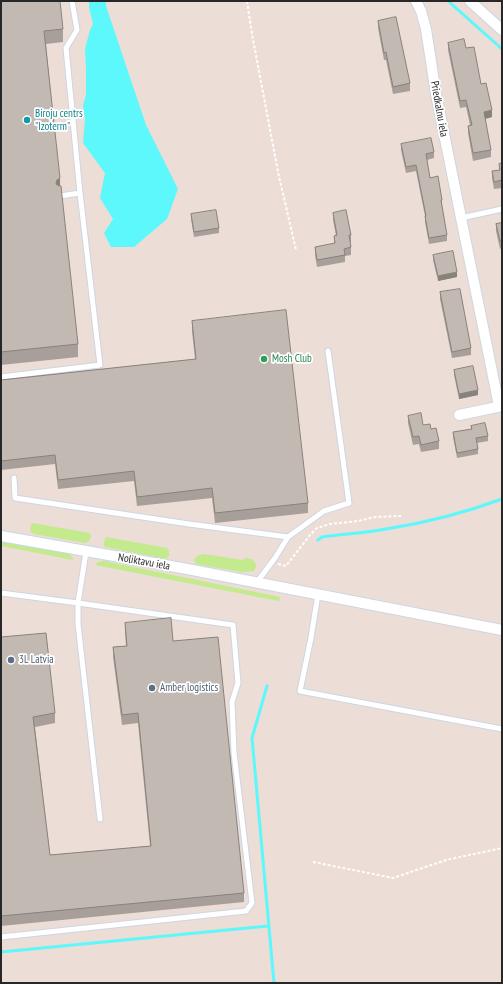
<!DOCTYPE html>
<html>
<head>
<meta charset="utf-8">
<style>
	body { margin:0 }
	#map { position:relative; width:503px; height:984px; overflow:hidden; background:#ecddd6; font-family:"PT Sans Narrow",sans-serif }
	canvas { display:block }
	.frame { position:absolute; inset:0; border:2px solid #272727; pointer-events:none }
</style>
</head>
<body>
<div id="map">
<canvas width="503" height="984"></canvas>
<div class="frame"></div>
</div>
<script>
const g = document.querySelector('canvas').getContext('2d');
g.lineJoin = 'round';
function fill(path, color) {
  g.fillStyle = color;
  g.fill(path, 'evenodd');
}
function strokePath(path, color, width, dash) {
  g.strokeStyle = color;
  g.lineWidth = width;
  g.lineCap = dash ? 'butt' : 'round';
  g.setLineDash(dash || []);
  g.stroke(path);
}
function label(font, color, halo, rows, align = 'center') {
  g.font = font + ' "PT Sans Narrow",sans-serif';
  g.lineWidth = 3.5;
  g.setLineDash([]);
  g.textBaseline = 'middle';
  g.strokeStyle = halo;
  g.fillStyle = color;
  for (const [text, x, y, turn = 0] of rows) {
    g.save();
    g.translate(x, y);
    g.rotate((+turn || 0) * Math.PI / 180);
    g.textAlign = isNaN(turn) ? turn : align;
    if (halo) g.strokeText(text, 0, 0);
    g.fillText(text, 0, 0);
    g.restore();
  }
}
fill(new Path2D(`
	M32,523l58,10 1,4 -2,4 -4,2 -51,-9 -3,-2 -1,-3z
	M106,537l61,11 2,3v5l-3,3 -61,-12c-2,-4 -1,-6 1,-10z
	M1,542l67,11 4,4 1,3 -72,-14z
	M204,554l38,6 4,-2 5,1 4,3 1,4 -2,5 -12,1 -46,-8 -2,-4 3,-4z
	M104,561l176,36 -1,4 -184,-36 3,-3z`), '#c3ea8c');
fill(new Path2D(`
	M89,1h17v5l40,119 32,64 -11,30 -33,28h-23l-7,-14 9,-14 -13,-21 5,-25 -22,-30 2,-24 -2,-14 3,-10v-25l-1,-21 5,-19 3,-6 -4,-17z`), '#5cf8fb');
strokePath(new Path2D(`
	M448,1l54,48
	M318,540l4,-3c21,-3 43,-4 64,-8 39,-6 78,-16 116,-30
	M267,686l-15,52 22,245
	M1,952l267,-26`), '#5cf8fb', 3);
const lane = new Path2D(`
	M60,196l20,-3
	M461,218l41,-9
	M1,377l99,-12 -20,-172 -14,-145 11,-18 -5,-29
	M14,478l1,20 174,26 99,13
	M86,552l-8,51v21l22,195
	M257,582l18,-24 13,-21 36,-26 25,-8 -21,-152
	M1,593l77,10 155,22 5,58 -6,19 2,51 18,150 -6,8 -245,26
	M318,594l-7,44 -11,53 202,38`);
const street = new Path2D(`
	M416,1l5,10 5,18 10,65 63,312
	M470,1l32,29
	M459,415l43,-9
	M1,536l181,32 320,62`);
strokePath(lane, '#ccd6e3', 7);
strokePath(street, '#ccd6e3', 12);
strokePath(new Path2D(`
	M247,1l5,33 26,138 18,78
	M278,564l8,2 24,-31 7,-7 13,-4 28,-3 17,-4 26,-1
	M313,862l80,16 53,-18 56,-12`), '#fff', 2, [3, 2]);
strokePath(lane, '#fff', 5);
strokePath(street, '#fff', 10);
fill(new Path2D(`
	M1,1l62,28v13l-17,2 14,142 18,158v13l-77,8z
	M378,21l32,62v8l-17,3 -7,-34h-2l-6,-32z
	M448,43l18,5 15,36 11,33 -7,2 6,31v7l-18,4 -5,-28v-7l2,-1 -4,-18 -6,1 -12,-58z
	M401,144l33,8v6l-7,2 3,18 12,22v6l5,29v6l-18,3 -4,-22v-6l-9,-45 -10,2 -5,-23z
	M502,163v25l-8,1 -2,-11v-7l7,-1v-6z
	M333,213l18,22v7h-1l1,5v8l-6,1v6l-28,5 -2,-12v-8l19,-3v-8h2l-3,-16z
	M191,214l28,14v5l-25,4 -3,-18z
	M502,223v25l-2,1 -4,-18v-7z
	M433,255l24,22 -19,4 -5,-21z
	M440,292l31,56v7l-19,3 -12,-59z
	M192,321l116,182v10l-93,10 -3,-25 -75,8 -3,-25 -76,8 -3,-25 -54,6v-90l194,-21 -3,-28z
	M454,370l24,25 -19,4 -5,-24z
	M408,416l15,9 8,4 8,12v8l-18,3 -2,-8 -6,1 -5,-22z
	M471,426l17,10v5l-11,2 1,6v5l-21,4 -4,-21v-5l18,-3z
	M125,623l48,18 71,252v9l-243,24v-289l54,76v10l-20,4 15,128 100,-9 -12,-123 -16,2 -9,-68v-10l13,-1 -1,-14z`), '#a89f9a');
fill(new Path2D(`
	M492,110v7l-8,2v-7z
	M60,178v14l-4,-9 1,-3z
	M457,272v5l-19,4v-5z
	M478,390v5l-19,4v-5z`), '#88827d');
const building = new Path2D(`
	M1,1h59l3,28 -19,2 16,147 -3,2 -1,3 1,2 4,1 17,158 -77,8z
	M396,17l14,66 -17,4 -7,-35 -2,1 -6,-32z
	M464,39l2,9 8,-1 7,37 5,-1 6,27 -8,2 7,38 -18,3 -5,-27 4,-1 -6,-25 -6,1 -12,-58z
	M431,138l3,14 -8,2 4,24 8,-2 4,24h-1l6,35 -18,3 -4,-22h1l-10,-51 -10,2 -5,-23z
	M502,163v17l-8,2 -2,-11 8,-1 -1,-6z
	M216,210l3,18 -25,4 -3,-18z
	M346,210l5,25h-2l2,12 -7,2 1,6 -28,5 -2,-13 20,-4 -1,-7 3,-1 -4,-22z
	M502,223v18h-2l-4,-17z
	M453,251l4,21 -19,4 -5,-21z
	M460,289l11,59 -19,4 -12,-60z
	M286,310l22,193 -93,10 -3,-25 -75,9 -3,-26 -76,9 -3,-25 -54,6v-81l195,-21 -4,-38z
	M473,366l5,24 -19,4 -5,-24z
	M421,413l2,12 7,-1 1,5 5,-1 3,13 -18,4 -2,-9 -6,1 -5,-21z
	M485,423l3,13 -12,2 2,11 -21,4 -4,-21 19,-3 -1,-3z
	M171,618l2,23 45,-4 26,256 -243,23v-279l45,-4 9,80 -22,4 17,138 101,-9 -13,-133 -16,2 -9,-68 14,-1 -2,-23z`);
fill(building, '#c3b9b3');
strokePath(building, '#88827d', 1);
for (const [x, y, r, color] of [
	[27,120,4,"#0f9aa8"],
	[264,359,4,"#2e9e5b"],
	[11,660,4,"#5c6f8a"],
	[152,688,4,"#5c6f8a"]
]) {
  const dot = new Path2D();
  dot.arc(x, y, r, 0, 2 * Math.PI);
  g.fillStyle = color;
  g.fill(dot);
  strokePath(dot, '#fff', 1.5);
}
label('11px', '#272727', '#fff', [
	["Priedkalnu iela",439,109,80],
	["Noliktavu iela",144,562,10]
]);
label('11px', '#0d838f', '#fff', [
	["Biroju centrs",35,114],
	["\"Izoterm\"",35,127]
], 'left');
label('11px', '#27864d', '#fff', [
	["Mosh Club",272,359]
], 'left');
label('11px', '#4e5e75', '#fff', [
	["3L Latvia",19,660],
	["Amber logistics",160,688]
], 'left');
</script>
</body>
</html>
